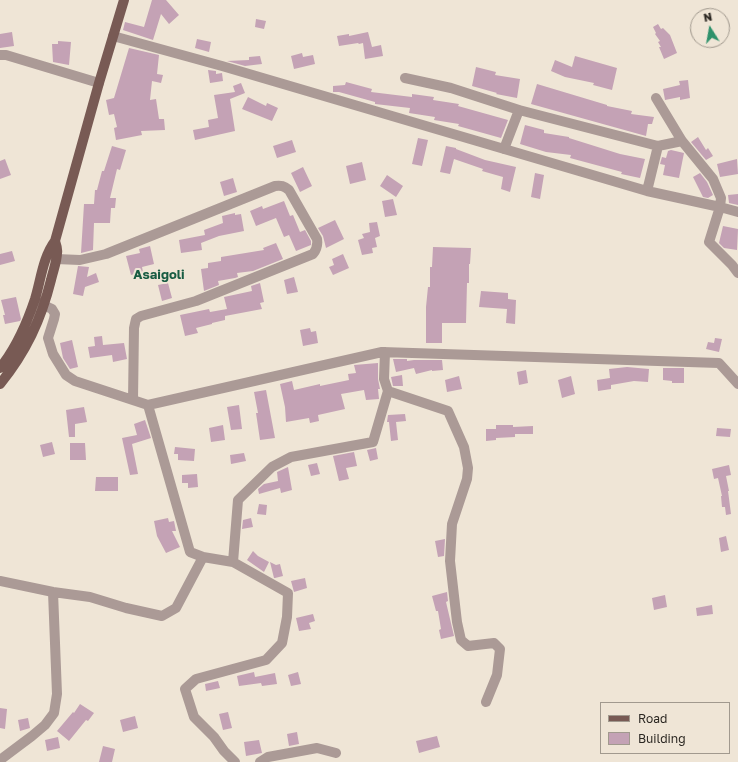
<!DOCTYPE html>
<html>
<head>
<meta charset="utf-8">
<style>
	body { margin:0 }
	#map { position:relative; width:738px; height:762px; overflow:hidden; background:#efe5d6; font-family:"Golos Text",sans-serif }
	canvas { display:block }
	.legend { position:absolute; left:600px; top:702px; width:130px; height:52px; box-sizing:border-box; background:#efe5d6; border:1px solid #a1998e; margin:0; padding:5px 7px; list-style:none; font-size:12px; color:#2b2722 }
	.legend li { display:flex; align-items:center; gap:8px; height:20px }
	.legend b { width:20px; border:1px solid #a1998e }
	.north { position:absolute; left:690px; top:8px; width:40px; height:40px; box-sizing:border-box; background:#efe5d6; border:1px solid #a1998e; border-radius:50%; rotate:349deg; font-size:11px; font-weight:700; line-height:16px; text-align:center; color:#2b2722 }
	.north::after { content:''; display:block; margin:auto; width:14px; height:18px; background:#2e916b; clip-path:polygon(50% 0,100% 100%,50% 72%,0 100%) }
</style>
</head>
<body>
<div id="map">
<canvas width="738" height="762"></canvas>
<ul class="legend">
<li><b style="height:5px;background:#785a54"></b>Road</li>
<li><b style="height:11px;background:#c4a2b5"></b>Building</li>
</ul>
<div class="north">N</div>
</div>
<script>
const g = document.querySelector('canvas').getContext('2d');
g.lineJoin = 'round';
function fill(path, color) {
  g.fillStyle = color;
  g.fill(path, 'evenodd');
}
function strokePath(path, color, width, dash) {
  g.strokeStyle = color;
  g.lineWidth = width;
  g.lineCap = dash ? 'butt' : 'round';
  g.setLineDash(dash || []);
  g.stroke(path);
}
function label(font, color, halo, rows, align = 'center') {
  g.font = font + ' "Golos Text",sans-serif';
  g.lineWidth = 4;
  g.setLineDash([]);
  g.textBaseline = 'middle';
  g.strokeStyle = halo;
  g.fillStyle = color;
  for (const [text, x, y, turn = 0] of rows) {
    g.save();
    g.translate(x, y);
    g.rotate((+turn || 0) * Math.PI / 180);
    g.textAlign = isNaN(turn) ? turn : align;
    if (halo) g.strokeText(text, 0, 0);
    g.fillText(text, 0, 0);
    g.restore();
  }
}
fill(new Path2D(`
	M152,0h14l13,15 -10,9 -8,-10 -8,26 -30,-10 2,-8 19,5z
	M256,19l10,2 -2,8 -9,-2z
	M658,24l3,5 2,-1 7,7 7,18 -13,6 -5,-12h2l-3,-5 2,-1 -5,-7 1,-1 -3,-6z
	M12,32l2,14 -14,2v-14z
	M368,32l4,15 9,-2 2,11 -18,3 -2,-16 -4,1 -1,-1 -19,3 -2,-10 12,-2v2z
	M197,39l14,3 -2,10 -14,-4z
	M58,41l13,1 -2,23 -16,-3 -1,-18h6z
	M129,48l30,7 -2,19 6,1 -2,8 -9,-2 -2,19 6,-1 3,20h5l1,11 -24,1 1,4 -26,5 -2,-12 3,-1 -3,-13 -5,1 -3,-15 8,-2z
	M302,53l1,4 10,-2 2,9 -21,5 -3,-13z
	M260,56l2,8 -17,2 -18,-5 22,-1v-3z
	M575,56l42,12 -5,22 -19,-5 1,-2 -29,-6 -14,-6 4,-11 17,7z
	M476,67l20,5 -1,3 25,4 -3,19 -21,-4 1,-1 -25,-7z
	M208,70l8,1v3l6,-1 1,8 -13,2z
	M688,80l2,18 -10,2v-3l-15,3 -2,-11 17,-4 -1,-4z
	M346,82l26,7 -1,3 41,5v-3l22,3 -1,3 26,4 -1,2 50,14 -7,18 -43,-12 1,-2 -25,-4 1,-3 -26,-4 1,-5 -35,-4v-2l-36,-10h-6v-6l12,-1z
	M241,83l4,10 -15,6 5,32 -40,9 -2,-10 16,-3 -1,-7 10,-2 -4,-23 21,-3 -2,-6z
	M537,84l70,21v1l25,5 -1,3 23,3 -2,7h-4l-2,12 -115,-32z
	M248,97l18,9 1,-3 11,5 -6,13 -30,-12z
	M525,125l19,5v3l25,4v1l51,16 25,5 -5,19 -19,-4 1,-2 -52,-14 1,-3 -25,-3 -26,-8z
	M698,137l8,13 2,-2 5,8 -7,4 -15,-18z
	M418,138l10,2 -6,26 -10,-2z
	M292,140l4,12 -19,6 -4,-12z
	M112,146l14,4 -6,20 -3,-1 -7,29h6l-1,10h-4l-1,15h-16l-1,27 -12,3 3,-49h10l1,-14h2l5,-19h2z
	M446,146l10,2v1l29,11 31,7 -6,25 -9,-3 2,-12 -21,-6 1,-2 -29,-10 -4,15 -10,-2z
	M671,150l13,3 -5,25 -16,-3 2,-10 -5,-1 2,-7 4,1 2,-7z
	M5,159l6,16 -11,4v-18z
	M737,159l1,15 -18,3 -3,-13z
	M362,162l4,18 -16,4 -4,-18z
	M303,167l9,19 -12,6 -9,-19z
	M535,173l9,2 -4,24 -9,-2z
	M700,173l7,9 6,13 -5,3 -5,-1 -10,-20z
	M387,175l16,11 -7,11 -16,-11z
	M233,178l4,14 -13,4 -4,-14z
	M738,194v11l-9,-2 -1,-8z
	M393,199l4,16 -12,2 -3,-16z
	M284,201l6,15 3,-1 7,17 5,-2 6,11v4l-15,6 -7,-16 -5,2 -8,-19 -20,8 -6,-15 12,-5 1,3z
	M235,213v2l6,-1 3,17 -25,5 -18,7 1,7 -21,3 -2,-13 26,-5 -1,-5 19,-7 -1,-7z
	M335,220l9,19 -18,9 -3,-12 -5,-8z
	M377,222l3,14 -5,2 2,9 -5,1 1,5 -11,2 -4,-15 6,-2 -2,-4 8,-2 -1,-9z
	M723,226l15,3 -1,21 -13,-2 -5,-5z
	M276,243l7,16 -30,12 -16,2 1,4 -3,1 -17,3 1,4 -15,6 -3,-22 7,-1v-5l13,-2v-4l43,-7 -1,-2z
	M150,246l4,18 -12,3 1,5 -12,3 -5,-19 14,-3 -1,-4z
	M433,247l38,1 -1,16h-1v19h-2l-1,40h-24v20h-16v-36l2,-20h2v-20h2z
	M12,251l3,10 -15,4v-11z
	M343,254l6,14 -16,7 -4,-8 5,-2 -2,-6z
	M78,266l11,1 -2,10 9,-4 3,9 -14,5 -2,9 -10,-2z
	M294,277l4,15 -11,2 -3,-14z
	M168,283l4,15 -10,3 -4,-16z
	M260,283l4,19 -4,1 2,6 -37,7v4l-13,3v1l-16,4 2,5 -13,3 -5,-21 29,-6 1,3 17,-3 -3,-12 28,-6 -1,-5z
	M481,291l27,2v6l8,1 -1,24 -9,-1 1,-14 -28,-2z
	M16,297l5,22 -1,2 -15,3 -2,-9h2l-4,-15z
	M310,328l1,4 5,-1 2,12 -15,3 -3,-16z
	M102,336l1,9 21,-2 3,16 -14,3 -1,-7 -22,3 -2,-11 7,-1 -1,-9z
	M715,338l7,1 -3,13 -13,-3 2,-7 6,1z
	M72,340l6,27 -8,2 -7,-11 -3,-15z
	M393,359h14v2l7,-1h28l1,10 -11,1v-1l-16,4 -2,-6 -18,4z
	M378,363v16l2,10h-2l1,10 -13,1 -2,-10 -23,4 4,15 -27,6 1,6 -9,2 -1,-5 -23,4 -1,-15 -5,-23 12,-3 2,9 26,-6v2l29,-6 -1,-6 8,-1 -2,-8z
	M627,367l22,2 -1,13 -14,-1 -23,4v4l-13,2 -1,-11 13,-2 -1,-9z
	M663,368h21v15h-12v-2l-9,-1z
	M526,370l2,13 -9,2 -2,-13z
	M402,375l1,11h-10l-2,-9z
	M459,376l3,13 -15,3 -2,-12z
	M571,376l4,18 -13,4 -4,-18z
	M266,390l9,48 -15,2 -4,-27h2l-4,-21z
	M239,405l3,24 -11,1 -4,-23z
	M84,407l3,15 -12,2v13h-6l-3,-27z
	M405,414l1,7 -10,1 2,18 -7,1 -2,-19h-2l1,-7z
	M145,420l6,18 -19,6 6,30 -8,1 -8,-37 15,-3 -3,-11z
	M223,425l2,15 -14,2 -2,-14z
	M496,425h17v2l20,-1v8h-18v3l-19,1v2l-10,1v-12h10z
	M717,428l14,1 -1,8 -14,-1z
	M52,442l3,12 -12,3 -3,-12z
	M70,443h15l1,17h-16z
	M175,447l20,2 -1,12 -16,-1v-6h-4z
	M376,448l2,11 -8,2 -3,-11z
	M354,452l3,14 -11,2 3,11 -10,2 -6,-25z
	M244,453l2,8 -15,3 -1,-9z
	M317,463l3,11 -9,2 -3,-11z
	M729,465l2,10 -5,1 3,15h-1l3,23 -5,1 -1,-8h-3l-1,-11h1l-4,-18 -4,1 -2,-10z
	M288,467l4,23 -11,3 -1,-5 -21,6 -1,-5 6,-5 14,-3 -1,-9z
	M197,474l1,13 -10,1v-5h-6v-8z
	M96,477h22v14h-23z
	M259,504l8,1 -1,10 -9,-1z
	M168,518l1,4 5,-1 2,10h-4l8,16 -14,6 -9,-17 -3,-15z
	M251,518l2,9 -11,2 1,-9z
	M726,536l3,14 -8,2 -2,-14z
	M445,539l-1,17 -6,1 -3,-16z
	M253,551l5,5 11,6 -5,10 -17,-12z
	M270,562l6,3 4,-1 3,12 -8,2h-1z
	M305,578l2,10 -13,4 -3,-11z
	M447,592l1,9 -2,1 8,34 -13,3 -2,-9 2,-1 -3,-18h-2l-4,-15z
	M665,595l2,12 -13,3 -2,-12z
	M712,605l1,9 -16,2 -1,-8z
	M313,614l2,7 -6,2 2,6 -12,2 -3,-13z
	M254,672l1,5 20,-4 2,11 -15,2 -1,-3 -22,3 -2,-10z
	M298,672l3,12 -10,2 -3,-11z
	M218,681l2,7 -14,3 -1,-7z
	M80,704l14,9 -6,8 -2,-1 -17,21 -12,-10 16,-19 1,1z
	M0,708l7,1 -2,20 -5,-1z
	M228,712l4,16 -9,2 -4,-16z
	M135,716l3,12 -15,4 -3,-12z
	M28,718l2,10 -10,3 -2,-11z
	M297,732l2,12 -10,2 -2,-12z
	M437,736l3,11 -21,6 -3,-12z
	M58,737l2,11 -13,3 -2,-11z
	M259,740l3,13 -16,3 -2,-14z
	M103,746l12,3 -3,13h-13z`), '#c4a2b5');
strokePath(new Path2D(`
	M113,36l109,30 425,125 73,16 18,5
	M0,55h6l93,28
	M405,78l46,10 68,22 139,36 24,-5
	M656,98l26,43 31,38 8,19 -1,9 -11,35 23,23 6,8
	M504,149l15,-39
	M647,191l11,-45
	M56,259l24,1 26,-6 169,-68c6,-1 9,0 14,4l28,49c1,6 0,10 -4,15l-117,47 -55,15 -5,3 -2,9 -1,72
	M37,302l15,7 3,5 -1,5 -6,19 5,16 13,21 9,6 73,24 234,-53 337,11 19,21
	M385,352l-1,27 4,12 60,20 16,36 4,21 -1,11 -15,45 -2,37 7,61 4,18 7,6 26,-3 6,6 -3,26 -11,27
	M148,405l42,147 13,5 30,5 55,31 -1,24 -5,26 -16,17 -70,19 -11,10 9,28 20,20 10,14 11,11
	M233,562l5,-62 34,-33 19,-10 82,-15 15,-51
	M0,581l53,11 37,5 36,11 36,8 14,-8 27,-51
	M0,760l32,-24 13,-11 9,-12 3,-19 -4,-102
	M260,762l8,-5 49,-9 19,5`), '#ab9a96', 10);
strokePath(new Path2D(`
	M0,368c16,-20 27,-45 35,-69 6,-20 8,-42 20,-58l44,-158 25,-83
	M0,384c26,-32 41,-64 51,-104 2,-9 6,-19 6,-27 1,-4 -1,-9 -2,-12`), '#785a54', 10);
label('bold 13px', '#185c43', '#efe5d6', [
	["Asaigoli",159,275]
]);
</script>
</body>
</html>
